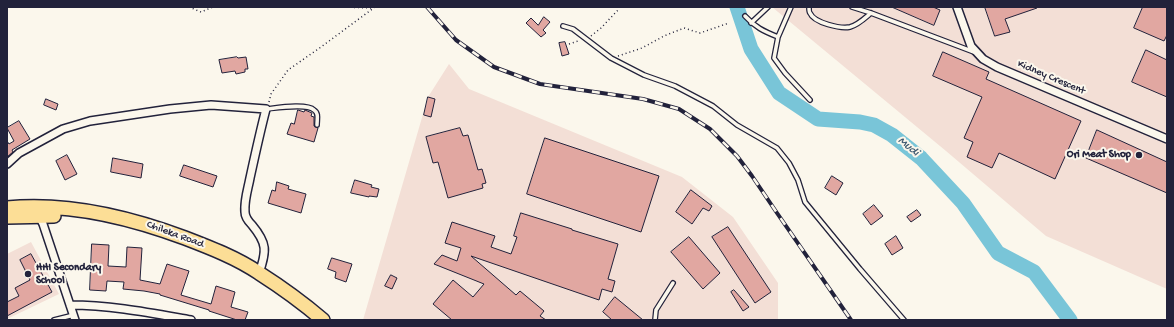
<!DOCTYPE html>
<html>
<head>
<meta charset="utf-8">
<style>
	body { margin:0 }
	#map { position:relative; width:1174px; height:327px; overflow:hidden; background:#fbf7ec; font-family:"Gochi Hand",sans-serif }
	canvas { display:block }
	.frame { position:absolute; inset:0; border:8px solid #22223b; pointer-events:none }
</style>
</head>
<body>
<div id="map">
<canvas width="1174" height="327"></canvas>
<div class="frame"></div>
</div>
<script>
const g = document.querySelector('canvas').getContext('2d');
g.lineJoin = 'round';
function fill(path, color) {
  g.fillStyle = color;
  g.fill(path, 'evenodd');
}
function strokePath(path, color, width, dash) {
  g.strokeStyle = color;
  g.lineWidth = width;
  g.lineCap = dash ? 'butt' : 'round';
  g.setLineDash(dash || []);
  g.stroke(path);
}
function label(font, color, halo, rows, align = 'center') {
  g.font = font + ' "Gochi Hand",sans-serif';
  g.lineWidth = 4;
  g.setLineDash([]);
  g.textBaseline = 'middle';
  g.strokeStyle = halo;
  g.fillStyle = color;
  for (const [text, x, y, turn = 0] of rows) {
    g.save();
    g.translate(x, y);
    g.rotate((+turn || 0) * Math.PI / 180);
    g.textAlign = isNaN(turn) ? turn : align;
    if (halo) g.strokeText(text, 0, 0);
    g.fillText(text, 0, 0);
    g.restore();
  }
}
fill(new Path2D(`
	M772,7h395v282l-121,-53 -100,-85z
	M449,64l20,25 213,88 51,40 45,66v37h-415l65,-223z
	M31,242l28,52 -52,25v-65z`), '#f3dfd6');
strokePath(new Path2D(`
	M732,7l27,60 25,33 26,18h50l15,6 19,8 22,20 7,3 40,48`), '#568499', 2.5);
strokePath(new Path2D(`
	M737,7l14,42 28,44 39,26 42,3 14,3 18,10 29,23 42,45 35,50 36,19 36,48`), '#79c5d8', 15);
const building = new Path2D(`
	M892,7h41l7,3 -6,15z
	M985,7h52v1l-32,11 5,13 -15,4z
	M1143,7h24v28l-3,6 -30,-13z
	M544,17l6,5 -7,8 3,3 -5,4 -15,-14 5,-5 7,7z
	M565,42l4,12 -7,2 -3,-13z
	M1146,50l21,10v37l-35,-15z
	M943,52l46,20 -3,7 95,42 -26,58 -56,-26 -7,15 -25,-11 6,-15 -9,-4 18,-41 -49,-21z
	M237,57l1,1 8,-1 2,12h-3v3l-9,2 -1,-3 -13,2 -3,-13z
	M428,97l7,2 -4,18 -7,-2z
	M46,99l12,5 -2,6 -12,-5z
	M298,110l6,2 1,-2 7,3 -1,3 3,1v9l4,2 -4,14 -27,-8 4,-11 3,1z
	M19,121l11,18 -18,11 1,2 -6,5v-16l2,3 5,-3 -7,-13z
	M460,128l3,8 5,-1 10,35 4,-1 4,14 -4,1 1,4 -35,10 -10,-36 -5,1 -7,-26z
	M1097,130l70,32v31l-81,-35z
	M545,138l114,38 -18,56 -114,-38z
	M67,155l10,19 -12,6 -9,-19z
	M113,158l30,6 -2,14 -30,-6z
	M184,165l33,11 -4,11 -33,-11z
	M832,176l11,7 -7,12 -11,-7z
	M355,180l17,5 -1,2 8,2 -2,8 -8,-1v1l-18,-4z
	M277,182l12,4 -1,3 18,5 -5,19 -33,-10 4,-13 3,1z
	M691,190l21,16 -3,5 -6,-3 -11,16 -16,-12z
	M874,205l9,11 -12,9 -8,-11z
	M917,210l4,5 -10,7 -4,-5z
	M521,213l51,16v1l46,14 -10,35 7,2 -3,11 -10,-3 -3,11 -128,-44 45,39 4,-4 24,20 -4,5 6,4h-94l-19,-16 20,-24 20,17 11,-13 -50,-20 8,-9 15,6 4,-13 -16,-5 7,-21 43,14 -4,11 20,7 6,-17 -3,-1z
	M728,227l43,65 -16,11 -43,-66z
	M896,236l7,12 -11,7 -7,-11z
	M689,237l31,36 -17,16 -32,-37z
	M92,244l17,1 -1,21 18,1 1,-20 15,1 -2,32 20,4 7,-20 22,7 -8,24 30,9 5,-18 19,6 -4,15 17,5 -3,8h-8l-28,-9v-1l-49,-15v-1l-16,-3 -21,-2 1,-7 -17,-1 -1,10 -16,-1z
	M31,254l21,38 -45,24v-14l12,-6 -4,-8 15,-8 -10,-20z
	M332,258l20,6 -6,18 -11,-4 1,-6 -8,-3z
	M391,275l6,3 -5,11 -7,-3z
	M734,290l15,17 -6,4 -12,-19z
	M615,297l28,23h-31l-9,-8z`);
fill(building, '#e1a7a1');
strokePath(building, '#22223b', 1);
const lane = new Path2D(`
	M791,7l-13,30 -4,21 11,15 25,27
	M809,7c0,2 0,5 1,6 4,10 31,16 40,14 8,-2 15,-9 21,-14
	M852,7l19,6 103,39
	M745,16c10,11 18,15 33,21
	M751,23l17,-16
	M563,26l10,3 38,29 33,17 31,11 38,20 24,19 40,23 12,15 9,17 7,22 55,67 44,51
	M266,109c10,-1 41,-6 48,1 5,3 3,9 3,15
	M54,320l20,-5
	M655,320l1,-10 17,-27`);
const street = new Path2D(`
	M957,7l14,39 12,13 14,8 170,72
	M7,164l12,-11 44,-24 27,-8 80,-12 41,-4 55,4c-6,23 -11,46 -16,69 -2,11 -6,22 -5,34 0,5 3,9 7,13 15,18 15,26 7,48
	M38,214l5,10 32,96
	M70,305c41,0 81,8 121,15`);
const highway = new Path2D(`
	M7,208c60,-6 122,9 178,30 26,10 52,20 74,35 22,14 44,30 64,47
	M7,217l47,-1`);
strokePath(lane, '#22223b', 6);
strokePath(street, '#22223b', 10);
strokePath(highway, '#22223b', 16);
strokePath(new Path2D(`
	M189,7l12,5 12,-5
	M338,7l36,1
	M591,36l10,-8 17,-18 1,-3
	M569,44l9,-3
	M618,56l24,-8 22,-12 20,-8 16,5 29,-10
	M269,102l2,-8 17,-24 33,-23 54,-40`), '#22223b', 1.5, [1, 3]);
strokePath(lane, '#fbf7ec', 3.5);
strokePath(street, '#fbf7ec', 7);
strokePath(highway, '#fcde96', 13);
const rail = new Path2D(`
	M427,7l29,33 38,27 46,17 103,15 36,10 31,20 27,27 15,20 25,37 74,107`);
strokePath(rail, '#22223b', 4);
strokePath(rail, '#fbf7ec', 2.5, [8]);
for (const [x, y, r, color] of [
	[1139,155,4,"#22223b"],
	[28,274,4,"#22223b"]
]) {
  const dot = new Path2D();
  dot.arc(x, y, r, 0, 2 * Math.PI);
  g.fillStyle = color;
  g.fill(dot);
  strokePath(dot, '#fbf7ec', 1.5);
}
label('11px', '#22223b', '#fbf7ec', [
	["Kidney Crescent",1051,78,23],
	["Chileka Road",175,235,20]
]);
label('bold 11px', '#22223b', '#fbf7ec', [
	["Ori Meat Shop",1131,155],
	["HHI Secondary",36,268,"left"],
	["School",36,281,"left"]
], 'right');
label('italic 12px', '#405b72', '#fbf7ec', [
	["Mudi",908,147,39]
]);
</script>
</body>
</html>
